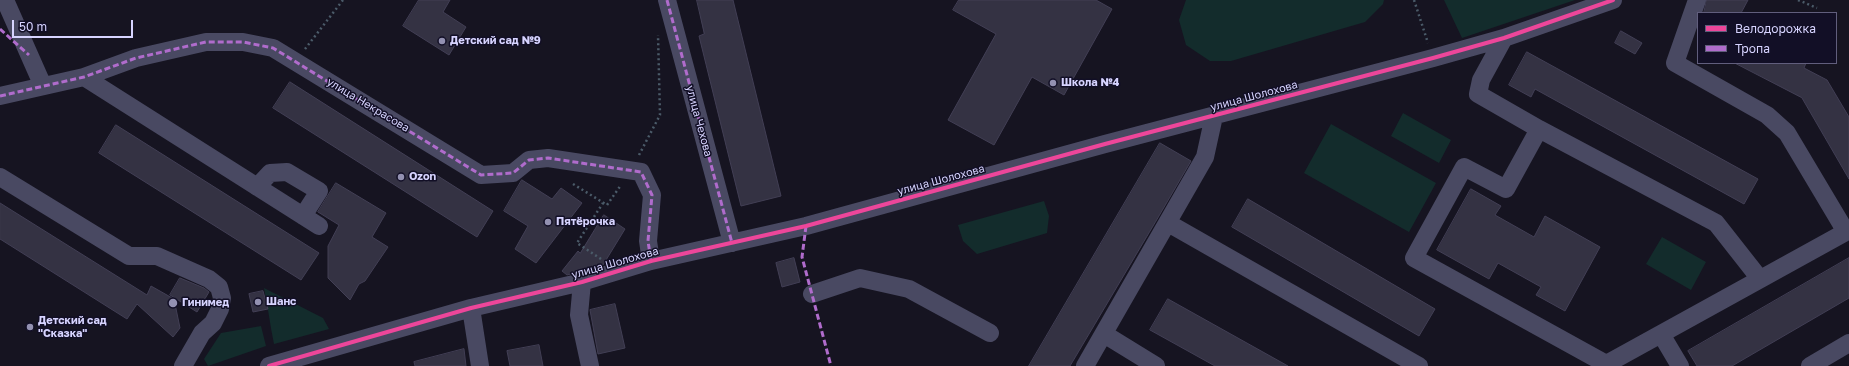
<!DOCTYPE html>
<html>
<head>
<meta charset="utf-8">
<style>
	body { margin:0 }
	#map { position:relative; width:1849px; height:366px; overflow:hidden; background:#161421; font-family:"Golos Text",sans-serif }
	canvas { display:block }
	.legend { position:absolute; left:1697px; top:12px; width:140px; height:52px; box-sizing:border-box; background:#120f26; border:1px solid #615e7d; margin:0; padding:5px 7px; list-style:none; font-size:12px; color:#d7d4ff }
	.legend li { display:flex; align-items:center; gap:8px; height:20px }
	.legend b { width:20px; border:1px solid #615e7d }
	.scale { position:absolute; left:12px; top:20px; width:121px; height:18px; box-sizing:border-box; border:2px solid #d7d4ff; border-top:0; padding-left:5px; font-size:12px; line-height:14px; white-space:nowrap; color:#d7d4ff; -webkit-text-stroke:3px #120f26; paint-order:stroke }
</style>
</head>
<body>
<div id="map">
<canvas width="1849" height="366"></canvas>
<ul class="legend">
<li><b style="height:5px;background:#ed469a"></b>Велодорожка</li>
<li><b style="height:5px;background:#b06ccc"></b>Тропа</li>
</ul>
<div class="scale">50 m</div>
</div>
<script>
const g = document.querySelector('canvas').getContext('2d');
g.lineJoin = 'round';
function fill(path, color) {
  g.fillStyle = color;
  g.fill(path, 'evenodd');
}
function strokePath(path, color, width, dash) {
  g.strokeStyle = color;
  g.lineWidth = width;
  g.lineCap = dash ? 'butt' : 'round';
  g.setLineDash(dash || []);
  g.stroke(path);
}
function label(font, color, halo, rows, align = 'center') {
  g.font = font + ' "Golos Text",sans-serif';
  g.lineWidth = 3;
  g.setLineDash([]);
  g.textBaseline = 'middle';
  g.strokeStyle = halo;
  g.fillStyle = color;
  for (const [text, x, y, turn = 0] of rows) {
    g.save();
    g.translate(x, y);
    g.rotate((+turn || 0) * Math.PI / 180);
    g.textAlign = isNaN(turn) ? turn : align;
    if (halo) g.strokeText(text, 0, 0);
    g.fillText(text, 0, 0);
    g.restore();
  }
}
fill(new Path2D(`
	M1186,0h198l-1,4 -18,18 -134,39h-21l-24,-16 -7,-25z
	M1444,0h131l-113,38z
	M1403,113l48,27 -12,23 -48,-27z
	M1331,124l105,59 -27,49 -105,-59z
	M1044,201l5,15 -2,17 -70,21 -14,-13 -5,-16z
	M1662,237l44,25 -15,28 -45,-26z
	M264,288l59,30 6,11 -55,15c-4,-19 -6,-37 -10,-56z
	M261,326l5,20 -58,20 -4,-7 17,-26z`), '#132c2c');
const building = new Path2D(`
	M419,0h31l-7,12 23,15 -17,28 -46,-29z
	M697,0h36l48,196 -40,10 -42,-170 5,-2z
	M959,0h137l16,9 -48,86 -32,-18 -38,68 -46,-25 48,-86 -43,-24z
	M1707,0h41l-7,13h-37z
	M1621,31l21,12 -7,11 -20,-11z
	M1527,52l231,127 -14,25 -209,-115 -4,8 -22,-12z
	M1735,63h71l-2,5 23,12 22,37v62l-47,-81z
	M290,82l203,129 -16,26 -204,-129z
	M116,125l203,128 -18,27 -202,-127z
	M1160,143l31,18 -35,60 -86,145h-41z
	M522,180l30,19 9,-11 21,15 -46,60 -21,-14 13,-23 -24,-15z
	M336,183l50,30 -14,24 16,10 -23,34 -6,3 -9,16 -22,-22v-32l11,-21 -21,-13z
	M1471,189l30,17 -6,9 39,22 11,-21 55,31 -35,64 -29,-16 5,-8 -43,-24 -9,16 -52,-29z
	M1248,199l187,110 -16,27 -187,-109z
	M0,203l147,92 4,-9 23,13 6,29 -7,9 -36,-33 -10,15 -127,-80z
	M604,215l21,14 -22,36 -36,10 -5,-4 16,-20 2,2z
	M794,258l6,24 -18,5 -6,-24z
	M1849,258v40l-117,68h-35l-9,-15z
	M180,278l24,10 5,4 -12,20 -27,-17z
	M263,291l5,18 -15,3 -4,-18z
	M1168,299l120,67h-73l-65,-36z
	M615,304l10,44 -27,6 -8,-44z
	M539,345l4,21h-33l-3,-15z
	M464,349l2,17h-51l-1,-4z`);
fill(building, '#343243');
strokePath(building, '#423f55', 1);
strokePath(new Path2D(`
	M1414,0l14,43
	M1798,0l19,8
	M305,49l38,-49
	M639,155l21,-40 -2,-80
	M573,184l34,21 14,-20
	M601,259l-24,-16 26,-40`), '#4b5b69', 2.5, [2, 3]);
strokePath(new Path2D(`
	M5,0l38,86
	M667,0l65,243
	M1504,38l-23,42 -3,14 61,35 -33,60 -42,-22 -50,91 192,106
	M84,77l235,149
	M0,96l84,-19 52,-19 70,-16h37l30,6 208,127 32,-2 16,-13 19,-2 93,14 11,23 -4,46 3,20
	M1539,129l177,94 44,56
	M0,177l129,79h28l52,23 10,8 3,11 -2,11 -7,14 -11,10 -19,33
	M257,187l13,-14 17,-1 32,19 -16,25
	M1168,223l251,143
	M582,282l-3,33 11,51
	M812,294l48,-16 49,11 81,44
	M471,308l9,58
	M1104,334l52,32
	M1661,334l19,32
	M269,366l202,-58 111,-26 69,-21 155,-35 299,-82 328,-86 71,-20 109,-38
	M1085,366l120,-209 9,-41
	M1603,366l243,-134 -59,-99 -20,-18 -92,-52 22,-63
	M1810,366l39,-23`), '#494962', 18);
strokePath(new Path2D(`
	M667,0l65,243
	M0,29l29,26
	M0,96l84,-19 52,-19 70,-16h37l30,6 208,127 32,-2 16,-13 19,-2 93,14 11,23 -4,46 3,20
	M806,226l-4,31 29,109`), '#b06ccc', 3, [6, 3]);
strokePath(new Path2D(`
	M269,366l202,-58 111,-26 69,-21 155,-35 299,-82 328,-86 71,-20 109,-38`), '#ed469a', 4);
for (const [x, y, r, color] of [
	[442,41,4,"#9391b1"],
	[1053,83,4,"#9391b1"],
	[401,177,4,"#9391b1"],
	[548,222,4,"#9391b1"],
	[258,302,4,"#9391b1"],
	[173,303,5,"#9391b1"],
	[30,327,4,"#9391b1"]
]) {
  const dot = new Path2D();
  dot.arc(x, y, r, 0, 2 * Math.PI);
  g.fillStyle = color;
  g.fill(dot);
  strokePath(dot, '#120f26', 1.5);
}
label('bold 11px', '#d7d4ff', '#120f26', [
	["Детский сад №9",450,41],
	["Школа №4",1061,83],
	["Ozon",409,177],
	["Пятёрочка",556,222],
	["Шанс",266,302],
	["Гинимед",182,303],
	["Детский сад",38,321],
	["\"Сказка\"",38,334]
], 'left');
label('11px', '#d7d4ff', '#120f26', [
	["улица Шолохова",1254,96,-15],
	["улица Некрасова",368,105,31],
	["улица Чехова",699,121,75],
	["улица Шолохова",941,180,-15],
	["улица Шолохова",615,263,-16]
]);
</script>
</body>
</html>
